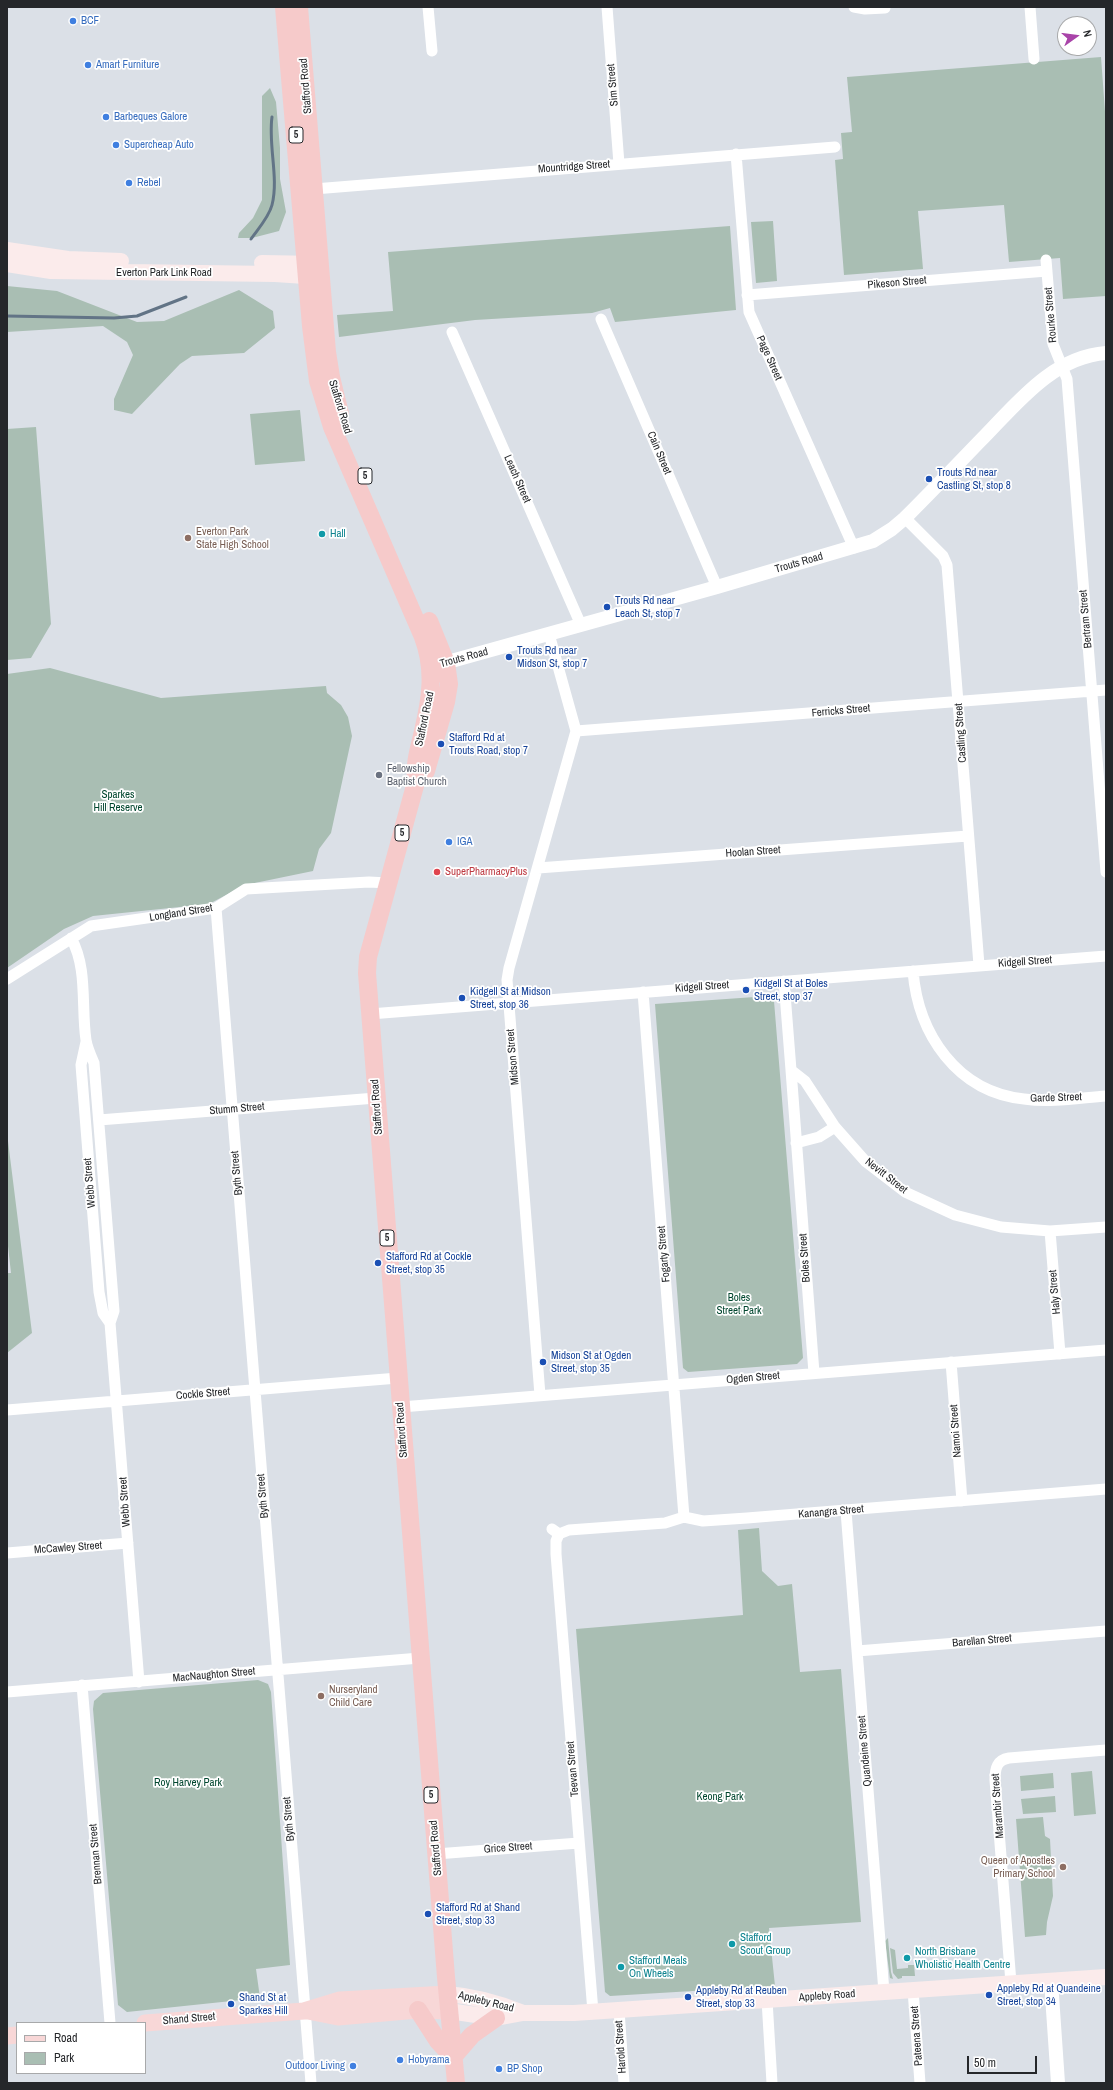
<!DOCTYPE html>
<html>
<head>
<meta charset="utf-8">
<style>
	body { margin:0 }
	#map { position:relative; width:1113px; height:2090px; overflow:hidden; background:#dbe0e7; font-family:"Archivo Narrow",sans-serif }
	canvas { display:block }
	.frame { position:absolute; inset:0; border:8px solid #25272a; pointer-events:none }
	.legend { position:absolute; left:16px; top:2022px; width:130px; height:52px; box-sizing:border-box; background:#fff; border:1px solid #a8a9aa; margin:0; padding:5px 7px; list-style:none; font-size:12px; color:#25272a }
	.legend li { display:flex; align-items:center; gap:8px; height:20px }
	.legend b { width:20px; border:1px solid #a8a9aa }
	.north { position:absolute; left:1057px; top:16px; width:40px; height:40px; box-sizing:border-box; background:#fff; border:1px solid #a8a9aa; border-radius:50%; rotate:76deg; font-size:11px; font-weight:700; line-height:16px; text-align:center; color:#25272a }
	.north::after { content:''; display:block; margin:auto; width:14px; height:18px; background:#a944a9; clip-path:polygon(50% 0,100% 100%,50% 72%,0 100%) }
	.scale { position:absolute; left:967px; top:2056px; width:70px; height:18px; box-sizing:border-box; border:2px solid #25272a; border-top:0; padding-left:5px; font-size:12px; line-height:14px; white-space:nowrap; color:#25272a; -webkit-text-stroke:3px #fff; paint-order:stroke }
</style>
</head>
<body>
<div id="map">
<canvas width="1113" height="2090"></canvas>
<div class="frame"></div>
<ul class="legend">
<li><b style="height:5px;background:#f8d7d7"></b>Road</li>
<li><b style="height:11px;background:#a9beb3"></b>Park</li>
</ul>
<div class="north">N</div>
<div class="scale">50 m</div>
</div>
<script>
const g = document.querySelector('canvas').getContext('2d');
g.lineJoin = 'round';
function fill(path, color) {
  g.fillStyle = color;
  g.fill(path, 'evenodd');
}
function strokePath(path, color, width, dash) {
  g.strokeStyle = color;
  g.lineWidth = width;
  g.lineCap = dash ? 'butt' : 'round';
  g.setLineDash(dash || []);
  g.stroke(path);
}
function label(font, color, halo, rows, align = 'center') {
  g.font = font + ' "Archivo Narrow",sans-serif';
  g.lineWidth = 3.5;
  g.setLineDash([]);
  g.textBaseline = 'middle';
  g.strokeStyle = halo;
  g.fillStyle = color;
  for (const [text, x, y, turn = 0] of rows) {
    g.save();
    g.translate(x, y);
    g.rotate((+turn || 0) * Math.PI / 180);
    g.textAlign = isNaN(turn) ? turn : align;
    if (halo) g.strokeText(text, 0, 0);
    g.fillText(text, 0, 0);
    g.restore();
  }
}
fill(new Path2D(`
	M1101,57l5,68v171l-43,3 -3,-41 -51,4 -5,-57 -86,6 5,58 -79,6 -9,-115 8,-1 -2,-26 11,-1 -5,-55z
	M270,88l6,14 4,46v31l6,33 -7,19 -27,7h-14l1,-5 14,-15 9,-18v-104z
	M773,221l4,60 -21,2 -5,-61z
	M730,226l6,84 -121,12 -5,-14 -18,5 -117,7 -136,17 -2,-22 56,-4 -5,-59z
	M7,286l50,5 80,31 27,-1 75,-31 34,21 2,17 -31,25 -52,3 -12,8 -48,50 -18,-4v-11l19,-44 -6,-13 -24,-16 -96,6z
	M300,410l5,51 -50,4 -5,-51z
	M36,427l15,197 -20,34 -24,2v-231z
	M50,668l111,30 165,-12 1,7 14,12 7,12 4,19 -21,97 -12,16 -6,22 -68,14 -36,19 -116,12 -29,13 -57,39v-294z
	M769,996l5,5 29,357 -6,6 -109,8 -5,-4 -28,-364z
	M7,1133l25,200 -25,20v-80h4l-4,-36z
	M759,1528l3,43 16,15 14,-2 8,88 41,-3 20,253 -92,6 6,58 -165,10 -5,-4 -29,-363 167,-14 -5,-85z
	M258,1680l10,4 3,8 19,273 -34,4 4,29 -133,14 -9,-7 -25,-296 1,-8 9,-8z
	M1092,1771l4,43 -22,2 -3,-43z
	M1053,1773l1,15 -33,3 -1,-15z
	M1055,1796l1,16 -33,2 -2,-15z
	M1043,1817l2,19 5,3 3,57 -6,26 -1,13 -21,2 -9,-118z
	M888,1938l3,34 2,7 -3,-1 -5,-37z
	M890,1948l5,2 2,19 11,-1v-3h6l1,11h-13v2l-4,1 -5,-6z`), '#a9beb3');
strokePath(new Path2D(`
	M251,239c7,-10 18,-22 21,-34 7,-27 -4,-60 0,-88
	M7,316l107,2 23,-2 49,-19`), '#627486', 3);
strokePath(new Path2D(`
	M428,7l4,44
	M607,7l12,157
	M854,7l11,2 20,-1
	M1030,7l4,52
	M736,154l13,158 105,236
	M314,189l521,-42
	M1046,260l7,84 14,35 39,493
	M747,295l300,-24
	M601,319l116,268
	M452,332l129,293
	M905,518l38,38 4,9 32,400
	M576,731l530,-41
	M538,868l430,-32
	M216,908l95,1175
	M71,938c17,30 10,69 15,102 1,7 5,16 8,23l20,248 -4,12 29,359
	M913,971c5,63 44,121 111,128 27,4 55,-1 82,-3
	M7,979l84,-53 125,-18 30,-19 123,-7 19,1
	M784,981l7,89 14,11 30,46 31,35 39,30 50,23 46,12 49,4 56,-4
	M643,992l41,525
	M370,1014l736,-58
	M86,1042l-5,23 18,227 4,21 7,10
	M791,1070l23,303
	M99,1120l277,-22
	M796,1143l23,-6 16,-10
	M1050,1231l10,123
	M951,1362l11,139
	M540,1395l-33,-415 2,-12 67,-237 -27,-97
	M401,1407l705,-57
	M7,1410l391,-32
	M846,1511l38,481
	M552,1529l7,5 -3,7v13l37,458
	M559,1534l10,-4 96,-7 19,-6 19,4 44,-3 359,-29
	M7,1553l121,-10
	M857,1651l249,-20
	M82,1685l28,338
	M7,1692l413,-34
	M436,1854l143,-11
	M1011,1983l-16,-203c0,-12 2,-20 14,-22l97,-8
	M913,1990l7,93
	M767,2000l5,83
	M619,2010l5,73`), '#fff', 11);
strokePath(new Path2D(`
	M437,665l280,-78 156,-46 19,-12 13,-11c25,-25 50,-51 74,-76 36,-36 72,-85 127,-89
	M1051,1981l7,102`), '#fff', 14);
strokePath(new Path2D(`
	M7,250l61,9 53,2
	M262,263l57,1
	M7,264l44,7 224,3 45,3
	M447,1994c27,2 52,9 76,19
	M449,2011l47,7 27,-5h51l532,-36`), '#fbebeb', 16);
strokePath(new Path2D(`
	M308,2011l30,6 80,-7 31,1
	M145,2023l159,-12 36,-11 107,-6
	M7,2036l10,-1`), '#f8d7d7', 17);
strokePath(new Path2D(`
	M284,7l27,319 7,55 14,46 91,210c12,32 8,61 0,94 -4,18 -9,32 -7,51l-48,175 -1,16 79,1004 10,106
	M299,7l28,345 4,25 9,37
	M416,782l10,-11 20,-69 3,-18 -3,-21 -17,-42
	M418,2010l20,31 15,16
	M453,2057l19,-22 24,-17`), '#f6caca', 18);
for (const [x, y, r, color] of [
	[73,21,4,"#3f7fe0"],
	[88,65,4,"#3f7fe0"],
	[106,117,4,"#3f7fe0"],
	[116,145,4,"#3f7fe0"],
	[129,183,4,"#3f7fe0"],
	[929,479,4,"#1a4fb4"],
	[322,534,4,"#0f9aa8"],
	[188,538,4,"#8d6e63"],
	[607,607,4,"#1a4fb4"],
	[509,657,4,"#1a4fb4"],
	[441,744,4,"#1a4fb4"],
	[379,775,4,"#6b7280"],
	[449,842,4,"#3f7fe0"],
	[437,872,4,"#e0444e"],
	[746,990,4,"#1a4fb4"],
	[462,998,4,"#1a4fb4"],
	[378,1263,4,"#1a4fb4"],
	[543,1362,4,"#1a4fb4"],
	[321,1696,4,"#8d6e63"],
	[1063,1867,4,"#8d6e63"],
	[428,1914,4,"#1a4fb4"],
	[732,1944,4,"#0f9aa8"],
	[907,1958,4,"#0f9aa8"],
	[621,1967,4,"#0f9aa8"],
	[989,1995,4,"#1a4fb4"],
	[688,1997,4,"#1a4fb4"],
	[231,2004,4,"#1a4fb4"],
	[400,2060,4,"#3f7fe0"],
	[353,2066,4,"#3f7fe0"],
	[499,2069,4,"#3f7fe0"]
]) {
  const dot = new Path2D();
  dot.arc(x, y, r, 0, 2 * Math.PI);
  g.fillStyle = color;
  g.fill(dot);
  strokePath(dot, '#fff', 1.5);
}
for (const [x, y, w] of [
	[296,135,14],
	[365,476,14],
	[402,833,14],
	[387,1238,14],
	[431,1795,14]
]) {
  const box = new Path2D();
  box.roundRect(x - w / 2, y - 8, w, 16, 3);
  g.fillStyle = '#fff';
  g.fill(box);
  strokePath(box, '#25272a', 1);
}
label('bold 10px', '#25272a', null, [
	["5",296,135],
	["5",365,476],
	["5",402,833],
	["5",387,1238],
	["5",431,1795]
]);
label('11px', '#366cbe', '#fff', [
	["BCF",81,21],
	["Amart Furniture",96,65],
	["Barbeques Galore",114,117],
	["Supercheap Auto",124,145],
	["Rebel",137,183],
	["IGA",457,842],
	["Hobyrama",408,2060],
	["Outdoor Living",345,2066,"right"],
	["BP Shop",507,2069]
], 'left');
label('11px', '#25272a', '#fff', [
	["Sim Street",613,85,-95],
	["Stafford Road",306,86,-95],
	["Mountridge Street",574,167,-4],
	["Everton Park Link Road",164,273],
	["Pikeson Street",897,283,-5],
	["Rourke Street",1051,315,-95],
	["Page Street",769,358,66],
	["Stafford Road",340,407,73],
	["Cain Street",659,453,67],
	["Leach Street",517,479,66],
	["Trouts Road",799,563,-16],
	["Bertram Street",1086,619,-95],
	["Trouts Road",464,658,-15],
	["Ferricks Street",841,711,-5],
	["Stafford Road",425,719,-78],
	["Castling Street",961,733,-94],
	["Hoolan Street",753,852,-4],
	["Longland Street",181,913,-9],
	["Kidgell Street",1025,962,-4],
	["Kidgell Street",702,987,-4],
	["Midson Street",513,1057,-95],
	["Garde Street",1056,1098,-2],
	["Stafford Road",377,1107,-94],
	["Stumm Street",237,1109,-5],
	["Byth Street",237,1173,-95],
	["Nevitt Street",886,1176,38],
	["Webb Street",90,1183,-95],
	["Fogarty Street",664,1254,-95],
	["Boles Street",805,1258,-94],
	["Haly Street",1055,1292,-95],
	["Ogden Street",753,1378,-5],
	["Cockle Street",203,1394,-5],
	["Stafford Road",402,1430,-94],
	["Namoi Street",956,1431,-94],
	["Byth Street",263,1496,-95],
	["Webb Street",125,1502,-94],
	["Kanangra Street",831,1512,-5],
	["McCawley Street",68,1548,-4],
	["Barellan Street",982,1641,-5],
	["MacNaughton Street",214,1675,-5],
	["Quandeine Street",865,1751,-95],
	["Teevan Street",573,1769,-95],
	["Marambir Street",998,1806,-94],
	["Byth Street",289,1819,-95],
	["Stafford Road",436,1848,-95],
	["Grice Street",508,1848,-4],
	["Brennan Street",96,1854,-95],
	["Appleby Road",827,1996,-4],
	["Appleby Road",486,2002,14],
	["Shand Street",189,2019,-5],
	["Pateena Street",917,2036,-94],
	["Harold Street",621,2047,-94]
]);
label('11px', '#164399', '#fff', [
	["Trouts Rd near",937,473],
	["Castling St, stop 8",937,486],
	["Trouts Rd near",615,601],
	["Leach St, stop 7",615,614],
	["Trouts Rd near",517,651],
	["Midson St, stop 7",517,664],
	["Stafford Rd at",449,738],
	["Trouts Road, stop 7",449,751],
	["Kidgell St at Boles",754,984],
	["Street, stop 37",754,997],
	["Kidgell St at Midson",470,992],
	["Street, stop 36",470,1005],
	["Stafford Rd at Cockle",386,1257],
	["Street, stop 35",386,1270],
	["Midson St at Ogden",551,1356],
	["Street, stop 35",551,1369],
	["Stafford Rd at Shand",436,1908],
	["Street, stop 33",436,1921],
	["Appleby Rd at Quandeine",997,1989],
	["Street, stop 34",997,2002],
	["Appleby Rd at Reuben",696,1991],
	["Street, stop 33",696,2004],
	["Shand St at",239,1998],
	["Sparkes Hill",239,2011]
], 'left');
label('11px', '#785e54', '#fff', [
	["Everton Park",196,532],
	["State High School",196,545],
	["Nurseryland",329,1690],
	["Child Care",329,1703],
	["Queen of Apostles",1055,1861,"right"],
	["Primary School",1055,1874,"right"]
], 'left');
label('11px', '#0d838f', '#fff', [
	["Hall",330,534],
	["Stafford",740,1938],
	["Scout Group",740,1951],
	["North Brisbane",915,1952],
	["Wholistic Health Centre",915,1965],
	["Stafford Meals",629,1961],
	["On Wheels",629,1974]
], 'left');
label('11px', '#5b616d', '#fff', [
	["Fellowship",387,769],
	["Baptist Church",387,782]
], 'left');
label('11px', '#00462e', '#fff', [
	["Sparkes",118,795],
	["Hill Reserve",118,808],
	["Boles",739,1298],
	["Street Park",739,1311],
	["Roy Harvey Park",188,1783],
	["Keong Park",720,1797]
]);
label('11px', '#be3a42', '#fff', [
	["SuperPharmacyPlus",445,872]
], 'left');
</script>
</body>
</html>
